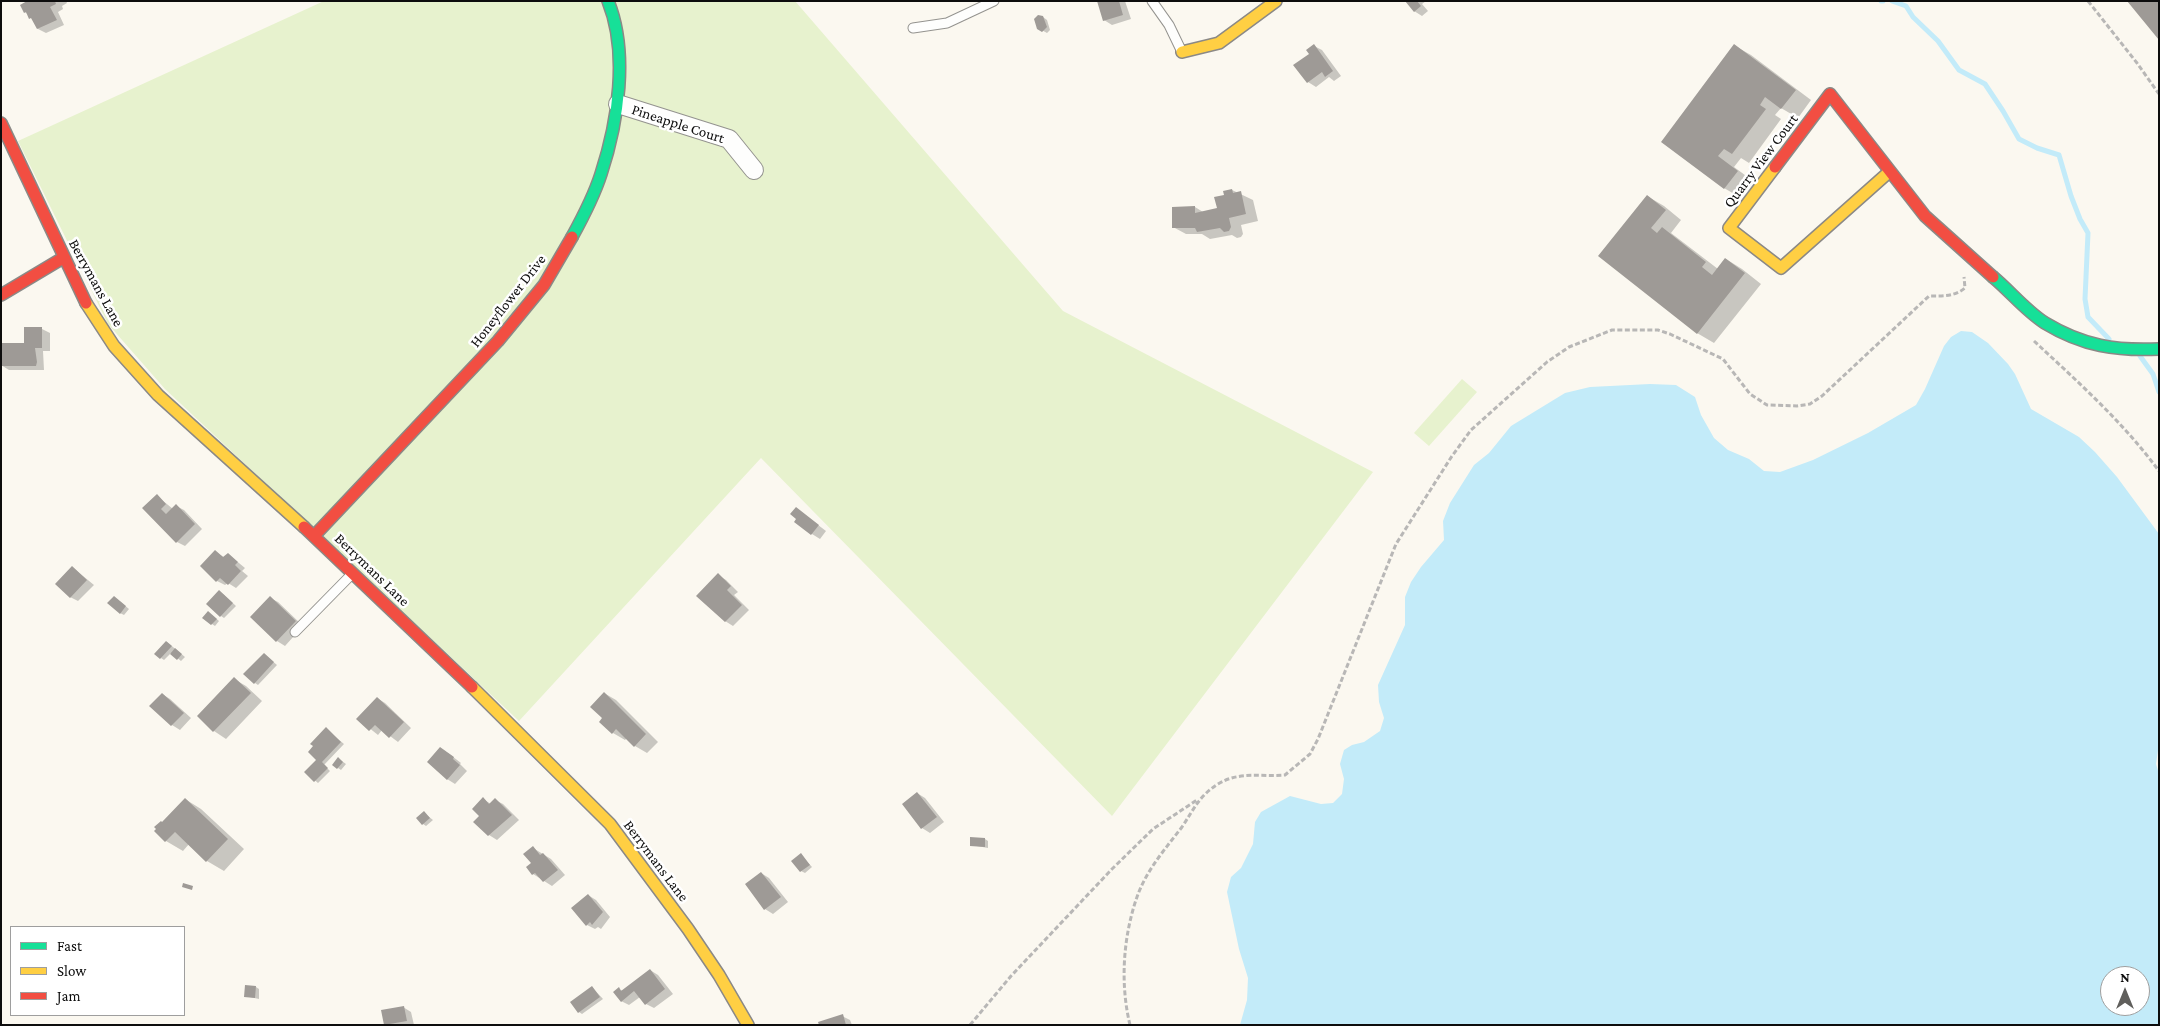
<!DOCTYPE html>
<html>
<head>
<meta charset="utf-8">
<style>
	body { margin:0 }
	#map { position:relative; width:2160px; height:1026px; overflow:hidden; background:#fbf8f0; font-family:"Crimson Pro",serif }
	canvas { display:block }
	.frame { position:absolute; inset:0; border:2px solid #0d0d0d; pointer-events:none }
	.legend { position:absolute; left:10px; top:926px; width:175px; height:90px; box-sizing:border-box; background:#fff; border:1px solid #9e9e9e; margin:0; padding:6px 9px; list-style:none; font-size:15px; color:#0d0d0d }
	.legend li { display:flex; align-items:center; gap:10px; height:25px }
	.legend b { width:25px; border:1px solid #9e9e9e }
	.north { position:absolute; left:2100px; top:966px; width:50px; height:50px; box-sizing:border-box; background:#fff; border:1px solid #9e9e9e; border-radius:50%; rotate:0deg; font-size:14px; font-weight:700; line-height:20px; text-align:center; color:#0d0d0d }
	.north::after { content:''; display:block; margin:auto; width:18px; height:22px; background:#605f5c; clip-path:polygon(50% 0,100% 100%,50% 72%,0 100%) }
</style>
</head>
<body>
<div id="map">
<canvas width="2160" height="1026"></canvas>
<div class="frame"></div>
<ul class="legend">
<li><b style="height:6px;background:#16e098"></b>Fast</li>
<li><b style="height:6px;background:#ffcf43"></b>Slow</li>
<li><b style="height:6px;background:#f24e42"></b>Jam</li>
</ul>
<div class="north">N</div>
</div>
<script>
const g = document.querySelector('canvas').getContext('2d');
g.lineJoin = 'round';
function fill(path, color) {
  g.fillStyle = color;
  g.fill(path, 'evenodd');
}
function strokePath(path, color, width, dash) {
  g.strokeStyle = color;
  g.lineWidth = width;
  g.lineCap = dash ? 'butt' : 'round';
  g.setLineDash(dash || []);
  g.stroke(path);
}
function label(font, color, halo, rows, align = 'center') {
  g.font = font + ' "Crimson Pro",serif';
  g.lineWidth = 5;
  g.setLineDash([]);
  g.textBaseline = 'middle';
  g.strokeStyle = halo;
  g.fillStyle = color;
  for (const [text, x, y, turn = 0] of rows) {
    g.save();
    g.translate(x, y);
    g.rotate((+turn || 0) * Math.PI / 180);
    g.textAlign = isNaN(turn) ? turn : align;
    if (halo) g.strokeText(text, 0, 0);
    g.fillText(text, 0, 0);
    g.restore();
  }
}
fill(new Path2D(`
	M324,1h471l268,310 310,161 -261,344 -351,-358 -242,263 -354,-332 -57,-65 -90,-183z
	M1462,379l15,13 -48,54 -15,-13z`), '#e7f2ce');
fill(new Path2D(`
	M1961,331l11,1 16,11 20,21 7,10 16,35 48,28 16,15 22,25 42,57v210l-3,20 3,10v251h-919l7,-25 1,-22 -9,-29 -12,-57 4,-15 10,-9 12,-24 2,-22 6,-10 29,-16 31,8 12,-1 9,-9 2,-15 -4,-15 4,-14 8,-5 12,-3 16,-11 4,-13 -5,-16 -1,-17 27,-60v-28l6,-15 10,-15 23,-27 -1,-19 7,-18 24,-38 15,-12 22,-27 54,-33 25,-6 60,-3 26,1 19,12 6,18 13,23 14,12 21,9 15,12 16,1 33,-12 55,-27 48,-28 9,-16 19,-43 7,-9zM2110,976h30v30h-30z`), '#c3ebf9');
fill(new Path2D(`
	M31,1h35l1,2 -5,3 1,3 -5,3 6,13 -18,8 -8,-4 -5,-10 -8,-7z
	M1098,1h27l6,18 -19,6 -8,-5z
	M1407,1h19l-4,3 6,7 -6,5 -8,-5z
	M1043,17l4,3 3,10 -3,3 -9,-5z
	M1314,46l8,4 19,26 -7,5 -5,-4 -13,10 -8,-5 3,-28z
	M1735,46l16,9 60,45 -13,18 -17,-10 -6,7 6,4 -32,44 -8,-5 -7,9 19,14 -12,17 -17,-10 -62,-46z
	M1232,190l21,10 5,21 -17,4 2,9 -2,3 -4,1 -5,-3 -22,4 -8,-5h-16l-13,-7 22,-20 8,5 15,-3 7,-13z
	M1647,196l17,10 17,14 -10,13 47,36 8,-10 16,10 19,15 -47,59 -17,-10 -97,-77z
	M42,329l8,4v18h-7l1,19h-35l-8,-5z
	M157,496l16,13 3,-3 8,4 18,19 -17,17 -8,-4 -33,-34z
	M797,509l29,22 -6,8 -8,-5 -14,-15z
	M216,552l9,6 3,-4 17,14 -3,3 6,5 -12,12 -8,-5 -3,2 -8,-4z
	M72,567l22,18 -16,16 -8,-4z
	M718,575l8,5 12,12 -4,3 15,15 -16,16 -8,-5z
	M223,594l13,12 -12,12 -3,-2z
	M270,598l8,4 25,24 -18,20 -8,-5 -25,-24z
	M117,599l12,10 -5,6 -4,-2z
	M212,615l7,6 -4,5 -3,-2z
	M167,642l18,15 -4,4 -10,-8 -7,7 -3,-2z
	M264,654l13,11 -19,20 -3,-2z
	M234,679l12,7 16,15 -36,38 -12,-8 -16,-15z
	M604,693l12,7 42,42 -11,11 -12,-7 -8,-8 -2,2 -12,-7 -9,-15z
	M162,694l8,5 21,19 -11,12 -8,-5 -21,-19z
	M377,698l8,5 26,25 -13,14 -16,-12 -4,5 -20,-16z
	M326,729l18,15 -20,21 6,6 -12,12 -13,-11 13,-12z
	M448,753l13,10 -1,1 7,7 -12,13 -8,-5z
	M339,759l7,5 -5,6 -3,-2z
	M917,793l8,5 19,24 -14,11 -8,-5 -19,-24z
	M185,799l16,10 43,40 -20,22 -17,-10 -18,-17 -6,7 -17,-10 -10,-10z
	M483,799l8,5 4,-4 8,4 16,16 -22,20 -8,-5 -8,-19z
	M424,813l9,7 -7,6 -3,-2z
	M985,839l3,2v7l-17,-3z
	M533,848l18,11 14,16 -13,11 -19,-12z
	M801,855l11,12 -7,6 -4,-2z
	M761,873l8,5 19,24 -15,12 -8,-5z
	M588,895l8,5 14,17 -9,12 -3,-2 -3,2 -8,-4z
	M650,970l8,5 15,19 -19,14 -8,-4 -6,-7 -11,8 -8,-4 -2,-12 4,2z
	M256,987l3,2v10l-14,-3z
	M592,987l11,12 -21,15 -3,-2z
	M403,1007l8,5 3,13h-29z
	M842,1016l8,4 2,5h-32z`), '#0003');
strokePath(new Path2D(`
	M1881,1h2
	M1892,1l14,5 7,11 25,24 21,29 26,14 18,27 16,28 18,9 22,7 12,41 9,23 8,14 -3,66 3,18 21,22
	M2140,356l13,18 6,18`), '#c3ebf9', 5);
fill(new Path2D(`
	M27,1h28l1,3 -6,3 7,13 -20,9 -6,-11 -2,1 -3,-7 -2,1 -4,-8z
	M1097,1h22l4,14 -20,6z
	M1405,1h12l4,5 -7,6z
	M2127,1h32v39z
	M1038,15l5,1 4,11 -5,5 -5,-3 -3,-10z
	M1314,44l19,27 -8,6 -3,-5 -15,11 -14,-18 16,-11 -3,-4z
	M1734,44l62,46 -15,19 -16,-12 -5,8 6,4 -34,45 -8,-5 -6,7 20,15 -14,18 -63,-47z
	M1232,189l1,4 8,-2 5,23 -17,4 2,9 -2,4 -5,1 -4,-4 -23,4 -2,-4h-23v-21l23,-1v7l22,-5 -3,-11 10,-2 -1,-4z
	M1647,195l19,15 -15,18 6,5 5,-6 44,35 -4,5 10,8 13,-17 20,15 -48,61 -99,-78z
	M24,327h18v21h-7l2,14 -1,4h-35v-23h23z
	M157,494l9,10 -5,5 5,5 10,-10 19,20 -19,19 -34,-35z
	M796,507l23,18 -8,10 -17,-13 2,-3 -6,-5z
	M215,550l8,7 5,-4 10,9 -3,3 6,6 -13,14 -8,-7 -4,4 -16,-16z
	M72,566l15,14 -17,18 -15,-14z
	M718,573l13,13 -4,4 15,15 -17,17 -29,-26z
	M219,590l14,13 -13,14 -14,-13z
	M114,596l12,10 -6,8 -13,-11z
	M270,596l26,25 -20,21 -26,-25z
	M208,611l9,8 -6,6 -9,-7z
	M166,641l6,5 -12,13 -6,-5z
	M175,648l7,6 -5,6 -7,-6z
	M264,653l10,9 -20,22 -11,-10z
	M234,677l17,16 -38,39 -16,-16z
	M604,692l42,42 -12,13 -18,-18 -4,5 -13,-12 3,-4 -12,-11z
	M162,693l22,20 -13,13 -22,-20z
	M377,697l27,25 -15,16 -14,-13 -6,6 -13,-12z
	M326,727l15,15 -19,20 6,6 -14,14 -10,-10 12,-12 -8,-8 5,-6 -3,-2z
	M440,747l14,10 -1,2 7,6 -13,15 -20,-18z
	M338,757l5,5 -6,7 -5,-4z
	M917,792l20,25 -16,12 -19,-25z
	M483,797l6,7 6,-6 17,17 -24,21 -15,-14 6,-6 -7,-7z
	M185,798l43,41 -22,23 -31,-30 -10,10 -11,-11 2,-2 -2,-2 7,-6 1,1z
	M424,811l6,7 -8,7 -6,-7z
	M970,837l15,1v9l-15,-1z
	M533,846l7,9 3,-2 15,17 -15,12 -8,-9 -3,2 -6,-8 5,-4 -8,-9z
	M801,853l9,12 -10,7 -9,-11z
	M761,872l20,25 -17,13 -19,-26z
	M183,883l10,3 -1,4 -10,-3z
	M588,894l15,18 -11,13 -2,-3 -4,4 -15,-18z
	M650,969l15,20 -20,16 -11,-14 -13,11 -8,-10 6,-5 2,4z
	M245,985l11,1 -1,12 -11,-1z
	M592,986l8,11 -22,16 -8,-11z
	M404,1006l3,15 -23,4 -3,-15z
	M843,1014l3,11h-27l-1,-3z`), '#9e9a96');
const lane = new Path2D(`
	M1152,1l17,24 13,27
	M913,28l34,-5 47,-22
	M295,632l56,-57`);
const street = new Path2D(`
	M618,104l111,35 25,31`);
const fast = new Path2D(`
	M572,237c11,-20 22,-41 29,-63 17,-52 28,-121 7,-173
	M1993,277c17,14 33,34 52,46 38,23 71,28 114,26`);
const slow = new Path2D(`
	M1182,52l37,-9 57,-42
	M1775,167l-46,61 52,40 108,-96
	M86,303l28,43 44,49 146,132
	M472,687l138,137 78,105 31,46 29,50`);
const jam = new Path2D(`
	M1,123l85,180
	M1775,167l55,-73 95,122 68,61
	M1,295l62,-37
	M304,527l168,160
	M314,536l184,-195 46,-56 28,-48`);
strokePath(lane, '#94938f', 11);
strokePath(street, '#94938f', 20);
strokePath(fast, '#8b8986', 14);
strokePath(slow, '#8b8986', 14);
strokePath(jam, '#8b8986', 14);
strokePath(new Path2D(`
	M2088,1l49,62 22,31
	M2034,341c44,41 89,81 125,130
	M970,1025l41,-49 101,-107 41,-40 44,-29
	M1130,1025c-10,-41 -7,-88 7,-128 9,-26 28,-48 45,-70 12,-18 17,-31 36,-43 21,-13 44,-7 67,-9l25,-21 8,-15 78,-195 56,-88 19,-26 76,-68 22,-15 43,-17h46l12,4 53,25 27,35 17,11 30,1 13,-2 12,-8 107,-100c13,0 25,1 36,-8l-1,-11`), '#b8b7b6', 3, [5, 2.5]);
strokePath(lane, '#fefefd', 9);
strokePath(street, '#fefefd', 18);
strokePath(fast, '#16e098', 11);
strokePath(slow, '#ffcf43', 11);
strokePath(jam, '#f24e42', 11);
label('15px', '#0d0d0d', '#fff', [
	["Pineapple Court",678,124,18],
	["Quarry View Court",1761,161,-53],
	["Berrymans Lane",96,283,61],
	["Honeyflower Drive",508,301,-52],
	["Berrymans Lane",372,570,44],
	["Berrymans Lane",656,861,53]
]);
</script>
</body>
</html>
